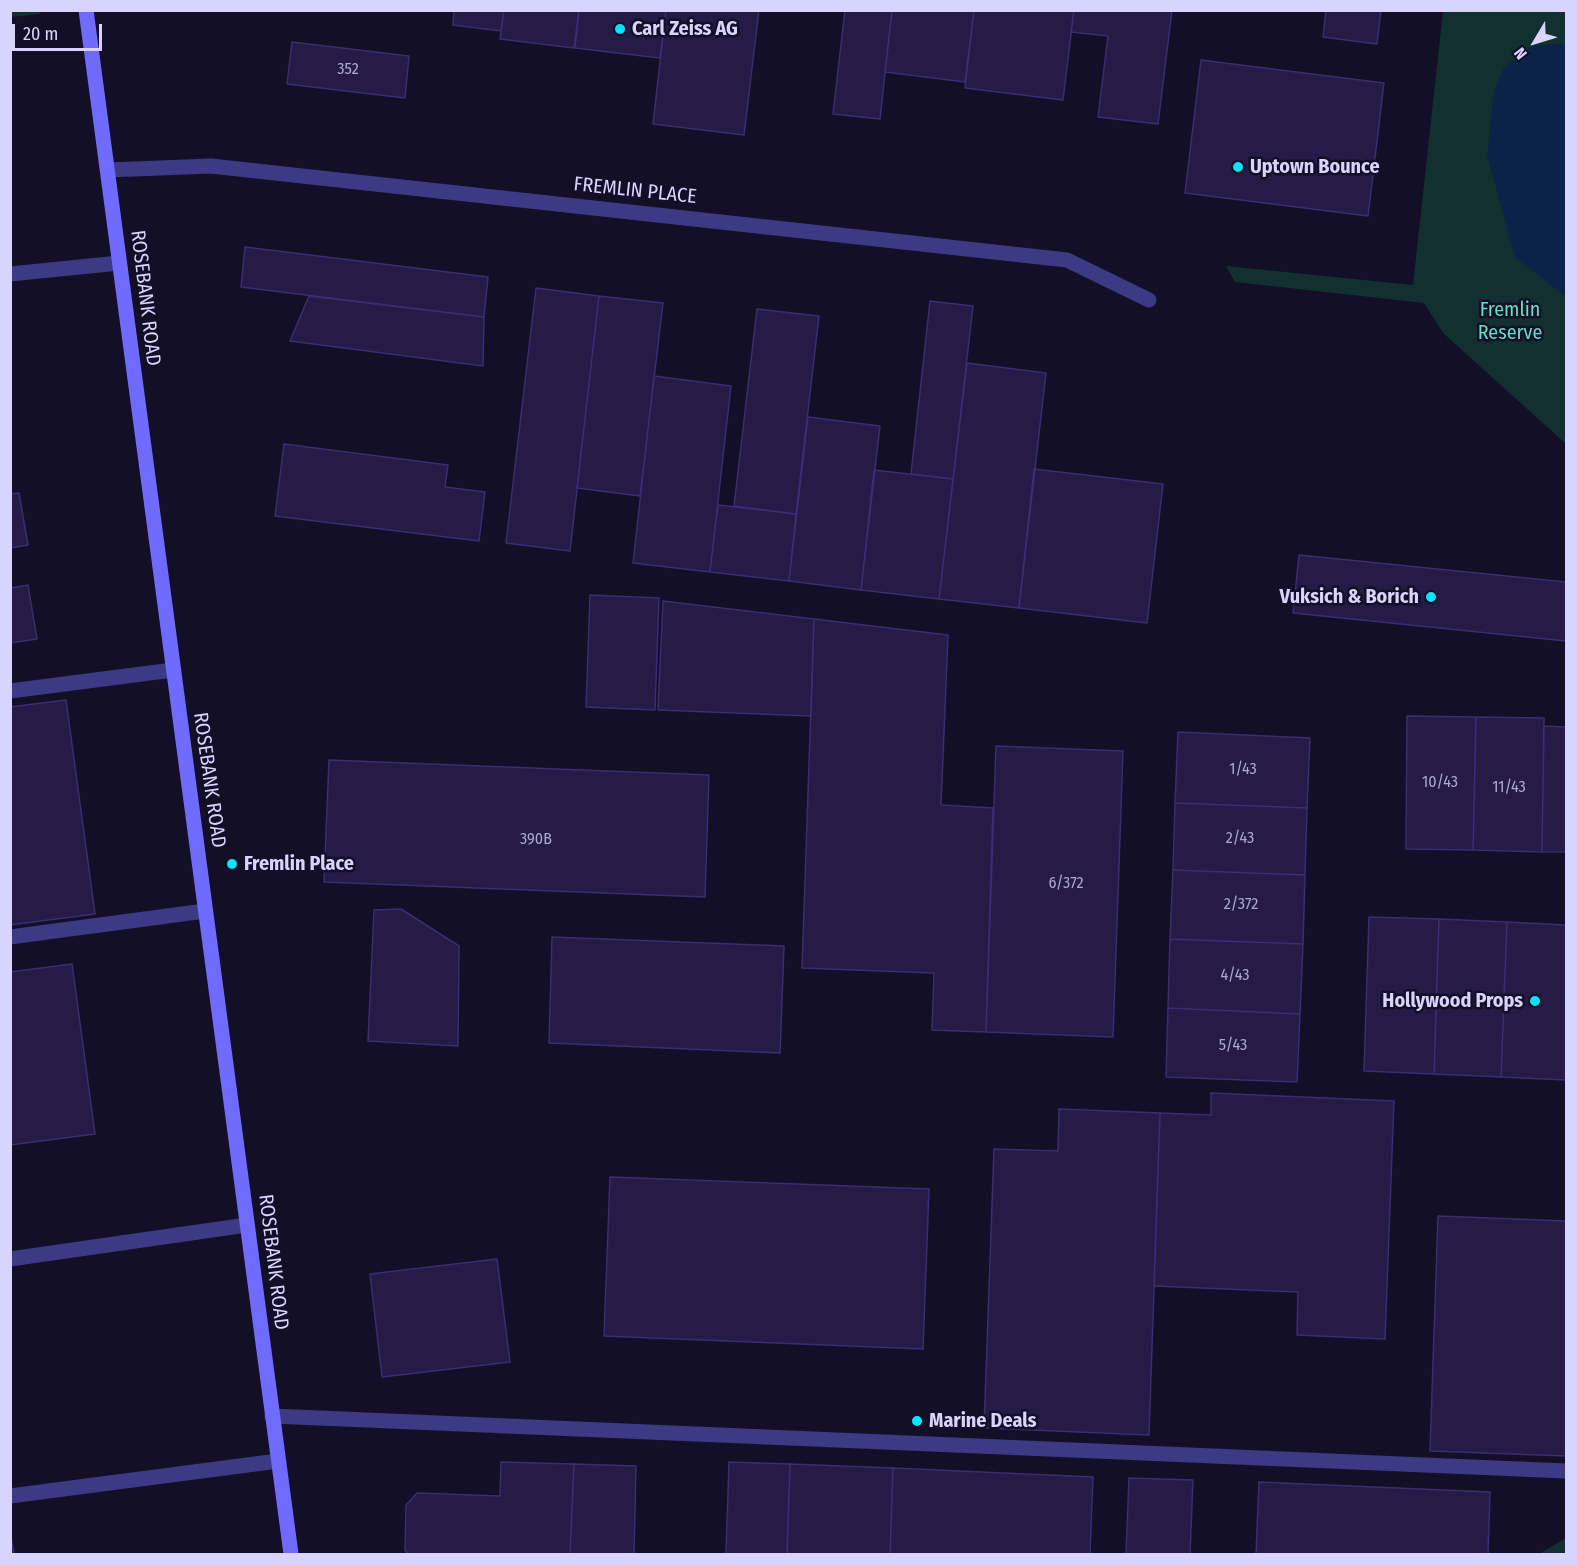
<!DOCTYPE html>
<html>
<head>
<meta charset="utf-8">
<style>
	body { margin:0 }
	#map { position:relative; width:1577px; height:1565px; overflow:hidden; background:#130f26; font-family:"Fira Sans Condensed",sans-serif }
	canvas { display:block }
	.frame { position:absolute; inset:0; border:12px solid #d9d4ff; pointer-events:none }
	.north { position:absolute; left:1505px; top:12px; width:60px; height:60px; -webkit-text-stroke:4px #130f26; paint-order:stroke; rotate:232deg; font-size:16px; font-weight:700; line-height:24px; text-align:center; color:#d9d4ff }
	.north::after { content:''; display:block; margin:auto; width:21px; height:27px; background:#d9d4ff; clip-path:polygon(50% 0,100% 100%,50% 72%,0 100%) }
	.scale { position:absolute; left:12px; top:24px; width:90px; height:27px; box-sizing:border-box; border:3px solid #d9d4ff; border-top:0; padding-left:8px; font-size:18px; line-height:21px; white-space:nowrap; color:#d9d4ff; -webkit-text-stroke:4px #130f26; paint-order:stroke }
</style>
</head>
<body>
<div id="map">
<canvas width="1577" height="1565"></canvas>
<div class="frame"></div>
<div class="north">N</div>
<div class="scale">20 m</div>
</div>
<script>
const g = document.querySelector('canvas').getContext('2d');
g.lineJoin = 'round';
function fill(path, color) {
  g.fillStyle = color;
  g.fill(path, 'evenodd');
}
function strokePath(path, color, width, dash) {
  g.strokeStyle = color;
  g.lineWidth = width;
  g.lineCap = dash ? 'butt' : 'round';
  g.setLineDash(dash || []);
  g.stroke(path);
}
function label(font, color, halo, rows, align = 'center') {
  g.font = font + ' "Fira Sans Condensed",sans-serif';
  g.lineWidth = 5;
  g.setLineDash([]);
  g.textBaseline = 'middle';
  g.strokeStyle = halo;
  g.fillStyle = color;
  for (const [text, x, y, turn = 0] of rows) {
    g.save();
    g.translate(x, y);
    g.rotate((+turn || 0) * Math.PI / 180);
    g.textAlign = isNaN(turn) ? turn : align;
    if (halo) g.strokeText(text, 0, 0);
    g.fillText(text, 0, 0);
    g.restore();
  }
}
fill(new Path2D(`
	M10,11h29l1,3 -29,3z
	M1443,11h123v433l-123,-111 -19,-30 -189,-21 -9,-16 187,19z
	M1566,1538v16h-27z`), '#12302f');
fill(new Path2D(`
	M1566,43v254l-51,-40 -28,-102 7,-64 10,-23 27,-22z`), '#0c2248');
const building = new Path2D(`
	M454,10h50l-3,21 -48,-6z
	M504,10h75l-5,38 -74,-9z
	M579,10h87l-6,48 -85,-10z
	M666,10h93l-15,125 -91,-11z
	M845,10h47l-12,109 -47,-5z
	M892,10h82l-9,72 -80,-10z
	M974,10h100l-11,90 -98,-12z
	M1074,10h98l-14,114 -60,-7 10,-81 -37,-4z
	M1326,10h55l-4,34 -54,-7z
	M292,42l117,14 -4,42 -118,-14z
	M1201,60l183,23 -16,133 -183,-23z
	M245,247l243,30 -4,40 -243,-30z
	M536,288l63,8 -29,255 -64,-8z
	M309,296l175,21 -1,49 -193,-25z
	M599,296l64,7 -23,193 -63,-8z
	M930,301l43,5 -20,173 -42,-5z
	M757,309l62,7 -23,198 -62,-8z
	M967,363l79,10 -27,235 -80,-9z
	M654,376l77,10 -21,186 -77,-9z
	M808,417l72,9 -19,164 -72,-9z
	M284,444l164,21 -3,22 40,5 -6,49 -204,-25z
	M1034,469l129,15 -16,139 -128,-15z
	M874,470l79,9 -14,120 -78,-9z
	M19,493l9,52 -18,3v-54z
	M718,505l78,9 -7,67 -79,-9z
	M1299,555l267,27v59l-273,-28z
	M28,585l9,54 -27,4v-55z
	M590,595l69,3 -4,112 -69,-3z
	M663,601l151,18 -3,97 -153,-6z
	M814,619l134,16 -7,170 52,3 -7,224 -54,-2 2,-57 -132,-5z
	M66,700l29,214 -85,11v-218z
	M1407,716l69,1 -3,133 -67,-1z
	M1476,717l68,1 -2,134 -69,-2z
	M1544,726l22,1v125h-24z
	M1178,732l132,6 -3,70 -132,-5z
	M996,746l127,5 -10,286 -127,-5z
	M329,760l380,15 -4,122 -381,-15z
	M1175,803l132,5 -2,67 -132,-5z
	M1173,870l132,5 -2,69 -133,-5z
	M401,909l58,37 -1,100 -90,-5 6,-131z
	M1369,917l70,2 -5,155 -70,-3z
	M1439,919l68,3 -6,155 -67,-3z
	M1507,922l59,3v155l-65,-3z
	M552,937l232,9 -4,107 -231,-10z
	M1170,939l133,5 -3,70 -132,-6z
	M72,964l23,170 -85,11v-173z
	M1168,1008l132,6 -3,68 -131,-5z
	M1211,1093l183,8 -9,238 -88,-4 1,-43 -144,-6 6,-173 51,2z
	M1059,1109l101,4 -11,322 -165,-7 10,-279 64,2z
	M610,1177l319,12 -6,160 -319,-13z
	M1438,1216l128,5v235l-136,-5z
	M497,1259l13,103 -128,15 -12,-103z
	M501,1462l73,2 -4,90h-162l-3,-4 1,-45 11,-12 83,3z
	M729,1462l61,2 -3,90h-61z
	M574,1464l62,2 -2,88h-64z
	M790,1464l103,4 -3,86h-103z
	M893,1468l200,9 -3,77h-200z
	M1129,1478l64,2 -3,74h-64z
	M1259,1482l231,10 -2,62h-232z
	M10,1529l4,25h-4z`);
fill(building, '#241b47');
strokePath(building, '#3b2d73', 1.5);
strokePath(new Path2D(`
	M10,274l109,-11
	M10,691l163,-21
	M10,937l195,-26
	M10,1259l237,-34
	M272,1416l1294,55
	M10,1496l268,-35`), '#3d3a85', 15);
strokePath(new Path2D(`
	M108,170l103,-4 856,94 82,40`), '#3d3a85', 15);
strokePath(new Path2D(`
	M86,10l205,1544`), '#6f6bff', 15);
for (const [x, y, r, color] of [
	[620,29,6,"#00e5ff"],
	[1238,167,6,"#00e5ff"],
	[1431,597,6,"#00e5ff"],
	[232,864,6,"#00e5ff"],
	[1535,1001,6,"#00e5ff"],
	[917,1421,6,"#00e5ff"]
]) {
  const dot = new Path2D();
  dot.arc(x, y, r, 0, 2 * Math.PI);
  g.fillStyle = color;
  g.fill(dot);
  strokePath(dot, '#130f26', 2);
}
label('16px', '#aca6d1', null, [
	["352",348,70],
	["1/43",1243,770],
	["10/43",1440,783],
	["11/43",1509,788],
	["2/43",1240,839],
	["390B",536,840],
	["6/372",1066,884],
	["2/372",1241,905],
	["4/43",1235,976],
	["5/43",1233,1046]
]);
label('bold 20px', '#d9d4ff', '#130f26', [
	["Carl Zeiss AG",632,29],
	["Uptown Bounce",1250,167],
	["Vuksich & Borich",1419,597,"right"],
	["Fremlin Place",244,864],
	["Hollywood Props",1523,1001,"right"],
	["Marine Deals",929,1421]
], 'left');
label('20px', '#d9d4ff', '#130f26', [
	["FREMLIN PLACE",635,191,6],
	["ROSEBANK ROAD",145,298,83],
	["ROSEBANK ROAD",209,780,82],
	["ROSEBANK ROAD",273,1262,83]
]);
label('20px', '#5fe0c0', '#130f26', [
	["Fremlin",1510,310],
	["Reserve",1510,333]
]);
</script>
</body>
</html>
